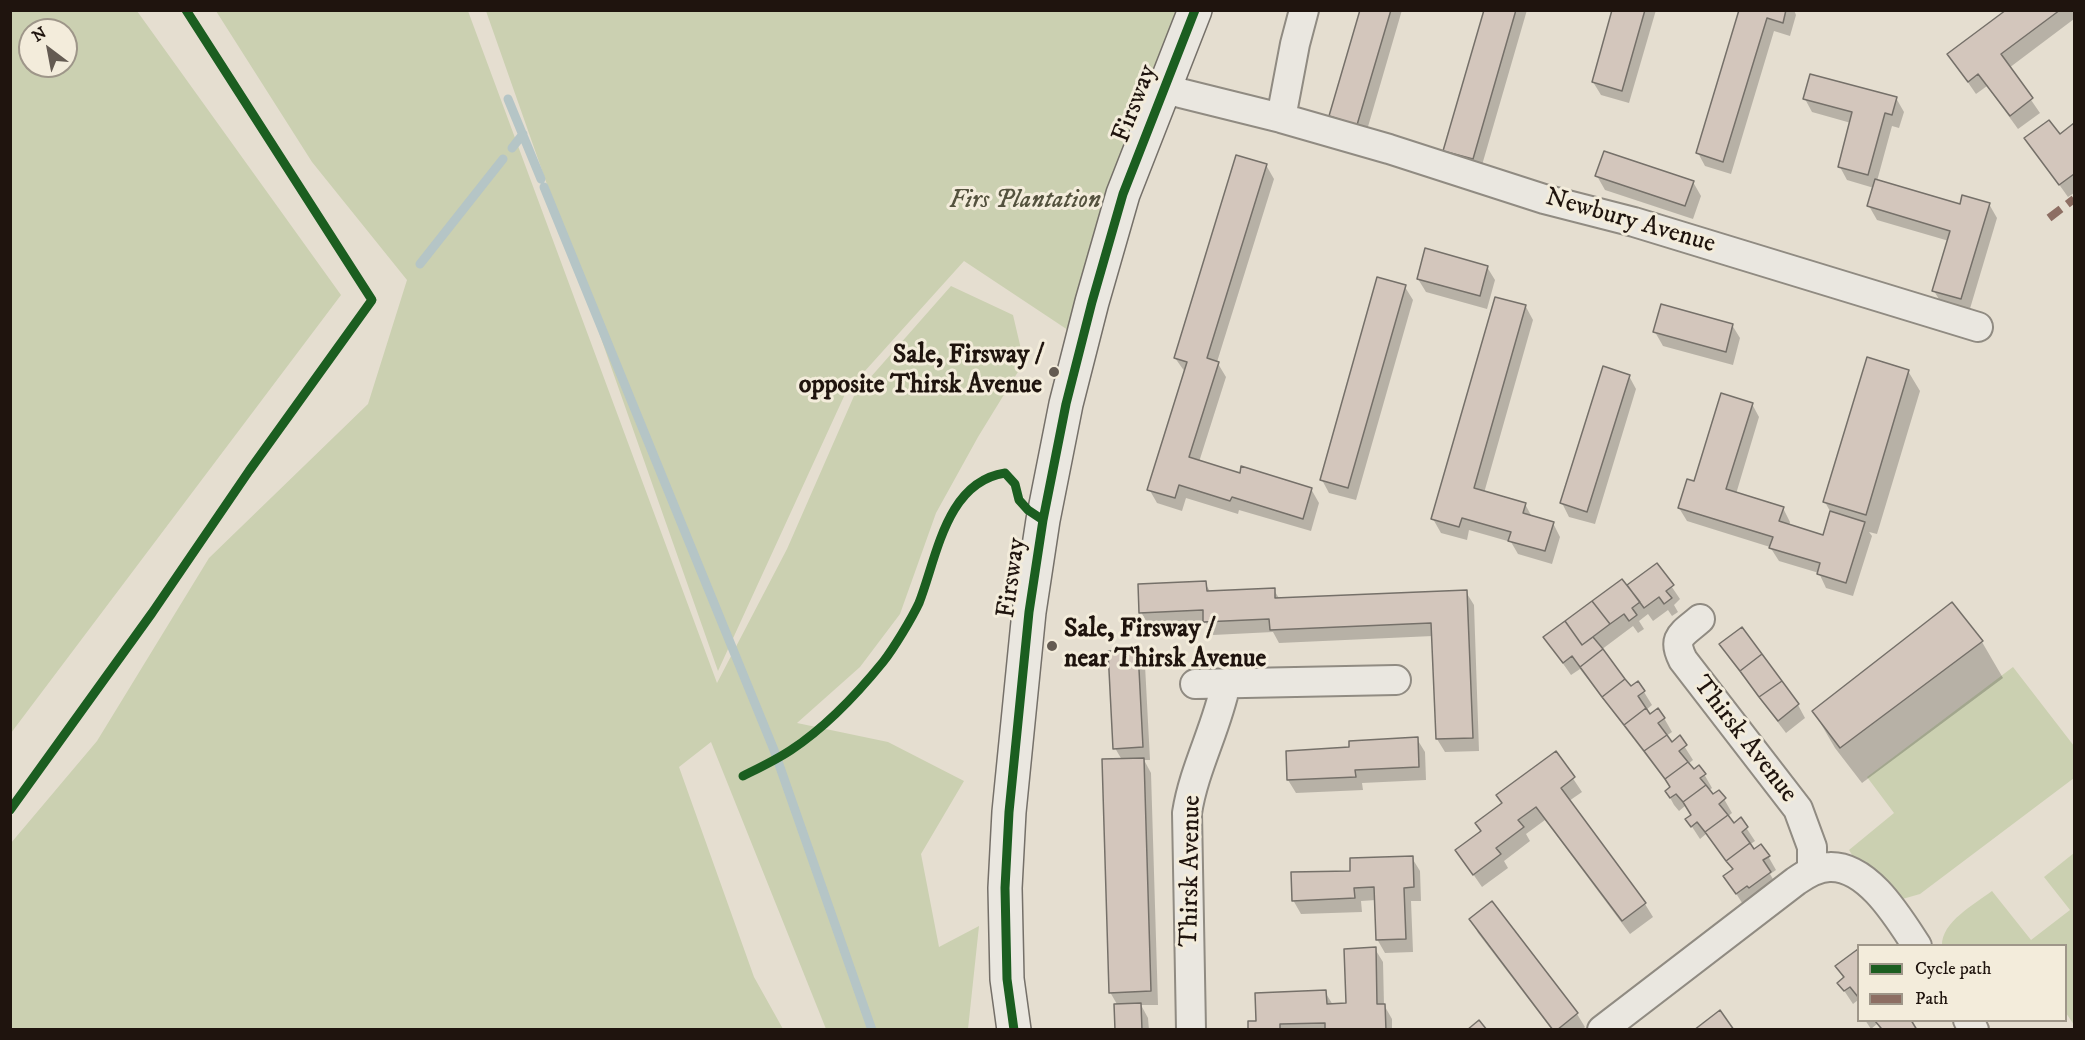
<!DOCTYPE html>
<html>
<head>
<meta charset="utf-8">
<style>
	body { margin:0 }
	#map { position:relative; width:2085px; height:1040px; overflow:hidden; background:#e5ded0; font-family:"IM FELL DW Pica",serif }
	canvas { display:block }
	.frame { position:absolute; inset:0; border:12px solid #1f140e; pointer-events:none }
	.legend { position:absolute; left:1857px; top:944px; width:210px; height:78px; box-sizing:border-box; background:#f3ecdb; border:2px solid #9e9689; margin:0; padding:8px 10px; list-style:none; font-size:18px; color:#1f140e }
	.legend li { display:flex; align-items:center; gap:12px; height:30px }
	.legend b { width:30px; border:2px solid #9e9689 }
	.north { position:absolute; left:18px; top:18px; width:60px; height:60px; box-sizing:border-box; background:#f3ecdb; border:2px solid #9e9689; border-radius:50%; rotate:328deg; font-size:16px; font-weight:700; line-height:24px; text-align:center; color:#1f140e }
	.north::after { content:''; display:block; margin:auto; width:21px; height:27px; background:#645b52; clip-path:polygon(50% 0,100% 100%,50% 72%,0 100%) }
</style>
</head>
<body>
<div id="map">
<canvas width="2085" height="1040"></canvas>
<div class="frame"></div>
<ul class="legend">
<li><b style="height:8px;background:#1b5e20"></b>Cycle path</li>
<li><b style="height:8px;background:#8d6e63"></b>Path</li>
</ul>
<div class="north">N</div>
</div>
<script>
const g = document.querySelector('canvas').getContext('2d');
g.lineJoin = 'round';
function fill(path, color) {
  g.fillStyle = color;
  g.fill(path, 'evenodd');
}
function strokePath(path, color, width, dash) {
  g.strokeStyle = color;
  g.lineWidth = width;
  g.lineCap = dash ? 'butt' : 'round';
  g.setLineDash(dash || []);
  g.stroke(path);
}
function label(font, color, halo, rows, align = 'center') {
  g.font = font + ' "IM FELL DW Pica",serif';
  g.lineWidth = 6;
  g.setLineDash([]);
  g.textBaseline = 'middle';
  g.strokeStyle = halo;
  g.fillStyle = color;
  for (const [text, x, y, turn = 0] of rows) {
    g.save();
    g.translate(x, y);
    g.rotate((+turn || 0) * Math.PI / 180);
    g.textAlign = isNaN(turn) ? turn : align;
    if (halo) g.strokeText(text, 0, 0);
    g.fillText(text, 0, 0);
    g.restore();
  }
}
fill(new Path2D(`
	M11,10l126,1 204,284 -330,438zM30,30h36v36h-36z
	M216,11h252l249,672 70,-134 67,-153 97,-110 62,29 11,47 -46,75 -42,76 -36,101 -40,53 -63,56 91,19 76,39 -43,73 18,93 40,-21 -11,103h-142l-115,-287 -32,25 75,210 29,52h-772v-186l86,-102 112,-183 159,-154 39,-124 -95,-118z
	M486,11h695l-98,329 -119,-79 -118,131 -128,279z
	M2013,667l61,79v32l-154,116 -21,6 -38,-31 -12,-19 45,-37 -27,-36z
	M2074,853v172l-8,-12v-67h-124c-1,-24 33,-42 50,-55l39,49 39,-30 -26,-33z`), '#cbd0b1');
fill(new Path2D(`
	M1362,10h40l-37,127 -27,-7 -8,-14z
	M1486,10h41l-47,162 -27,-8 -8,-13z
	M1614,10h42l-27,93 -28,-8 -8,-13z
	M1741,10h53l2,5 -6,21 -16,-5 -43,143 -26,-8 -7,-13z
	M2008,10h65l1,2v7l-65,49 31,45 -22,16 -31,-43 -11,8 -27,-39z
	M1896,98l8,14 -5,16 -7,-2 -15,55 84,25 28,-2 8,14 -28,94 -27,-8 -8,-13 15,-50 -72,-21 -8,-14 5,-18 -27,-8 -7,-13 11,-44 -39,-11 -7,-13z
	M2074,125v68l-6,4 -42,-59 34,-2z
	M1266,165l8,14 -57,183 9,15 -27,85 42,12 70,15 8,14 -8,28 -72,-21 -1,4 -52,-16 -4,13 -25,-8 -8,-14 36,-117 -10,-14z
	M1597,176l96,6 8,14 -8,23 -88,-29z
	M1487,267l8,13 -8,29 -61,-17 -8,-13z
	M1405,287l8,13 -57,200 -27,-7 -7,-13z
	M1496,298l30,9 7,13 -49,173 41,11 7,13 21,6 7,14 -8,27 -34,-10 -7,-12 -42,-12 -2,10 -26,-7 -8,-14z
	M1732,325l8,13 -7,27 -70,-19 -8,-14z
	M1908,371l12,20 -43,143 -8,-2 3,4 -19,60 -27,-8 -7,-15 -40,-12 -9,-14 -83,-26 -8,-13 73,-104 7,13 -23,77 47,14 7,14 -1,4 35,10 7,-23 -6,-11z
	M1629,376l7,13 -41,135 -26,-7 -7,-14z
	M1657,565l23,34 -6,6 4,7 -6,4 -4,-6 -15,11 -5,-7 -9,7 5,8 -6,4 -5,-7 -32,24 29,39 14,3 8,13 -6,5 4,6 14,2 8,14 -6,4 5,8 8,-6 14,22 -5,4 6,8 10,2 8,14 -4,3 5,5 11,3 8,14 -5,4 7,8 7,-5 14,21 -6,4 5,6 14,5 8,14 -6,4 7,12 -33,20 -19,-30 8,-6 -27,-36 -6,5 -13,-20 5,-3 -7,-10 -6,5 -5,-6 -7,-13 4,-4 -91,-119 -9,6 -26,-37 82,-51z
	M1205,583l6,10 63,-3 6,10 186,-8 8,13 5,146 -34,1 -8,-13 -4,-103 -154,7 -6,-11 -60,3 -7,-12 -57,3 -8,-14z
	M1952,605l30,37 21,36 -141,105 -27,-35 -21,-36z
	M1721,644l77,61 7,13 -19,15 -57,-75z
	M1138,651l7,14 5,95h-6l7,13 7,232h-17l7,13 1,12h-33l2,-24 -8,-14 12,-232 -7,-12z
	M1417,739l8,13 1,28 -64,3 1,7 -67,3 -8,-13 63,-31z
	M1556,753l26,39 -13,9 76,103 8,13 -23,17 -85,-114 -19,14 4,7 -26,20 4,7 -26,19 -25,-36 25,-19 21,-28z
	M1412,858l8,13 1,30h-10l2,51 -28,1 -8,-14 -1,-39 -15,1 1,11 -61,2 -8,-14 59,-28z
	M1471,920l106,94 8,13 -3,3h-30l-74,-97z
	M1375,949l8,13 1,43 8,14v11h-142l7,-7 68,-31 8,13h14z
	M1858,951v49l-5,4 -14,-21 5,-4 -7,-12z
	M1865,1020h44l-28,10 -4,-6 -6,5z`), '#0003');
strokePath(new Path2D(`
	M508,99l33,80
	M512,148l11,-14
	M544,187l230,563 98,280
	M420,264l83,-105`), '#b5c5c6', 9);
const building = new Path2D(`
	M1360,10h31l-34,115 -28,-9z
	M1484,10h32l-43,149 -30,-8z
	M1612,10h33l-23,81 -30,-9z
	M1739,10h47l-3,13 -16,-5 -44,144 -27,-9z
	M2006,10h54l-59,44 32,44 -23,18 -32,-42 -10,8 -21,-28z
	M1810,74l87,23 -5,18 -7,-2 -17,62 -30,-8 14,-55 -49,-13z
	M2049,120l11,14 14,-11v51l-15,11 -35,-47z
	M1604,151l90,30 -9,25 -90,-30z
	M1236,155l31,9 -60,194 12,4 -30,95 51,16 1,-7 71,22 -9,31 -71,-22 -2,4 -51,-16 -4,13 -28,-8 40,-128 -13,-4z
	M1875,179l85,25 2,-9 28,8 -29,96 -29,-8 18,-60 -83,-25z
	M1425,248l63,18 -8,30 -63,-17z
	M1377,277l29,8 -58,203 -28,-8z
	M1495,297l31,8 -52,183 52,15 -3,10 31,9 -9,29 -37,-10 3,-9 -49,-14 -3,9 -28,-8z
	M1661,304l72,20 -7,28 -73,-20z
	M1867,357l42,13 -43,145 -43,-13z
	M1603,366l27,9 -43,137 -27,-9z
	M1721,393l32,10 -27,86 58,18 -5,14 44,14 7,-24 35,11 -19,61 -29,-9 3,-11 -51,-15 4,-11 -95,-29 9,-29 7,2z
	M1657,563l17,22 -8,6 6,7 -8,6 -5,-7 -15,11 -17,-23z
	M1622,579l18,23 -8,6 5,7 -8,6 -5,-7 -14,10 -18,-23z
	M1206,581l1,10 68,-3v10l192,-8 6,148 -37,1 -5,-116 -161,7 -1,-11 -66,3v-12l-64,3 -1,-29z
	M1592,601l18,23 -28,21 -17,-24z
	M1952,602l31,39 -143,107 -28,-37z
	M1565,621l17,24 11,-8 10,12 -23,18 -8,-11 -9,7 -20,-26z
	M1742,627l20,27 -22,17 -21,-27z
	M1603,649l22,30 -23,18 -22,-30z
	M1138,650l5,97 -30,2 -5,-98z
	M1762,654l20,27 -23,16 -19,-26z
	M1625,679l6,7 7,-5 7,10 -7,5 8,12 -22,17 -22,-28z
	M1782,681l17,23 -21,17 -19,-24z
	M1646,708l4,6 8,-6 7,10 -7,5 9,12 -23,16 -20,-26z
	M1667,735l5,7 8,-7 7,10 -8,6 9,11 -23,17 -21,-28z
	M1418,737l1,30 -64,3 1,7 -69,3 -1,-29 63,-4v-6z
	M1556,751l19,26 -14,11 85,115 -24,18 -86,-114 -18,13 6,7 -28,21 5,6 -28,21 -18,-25 26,-19 -6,-8 27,-20 -6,-8z
	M1144,758l7,233 -42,2 -7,-234z
	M1688,762l6,7 5,-4 7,9 -6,4 6,7 -23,17 -7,-8 -6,4 -5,-7 5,-4 -5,-8z
	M1706,785l7,9 6,-4 7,8 -7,6 9,11 -23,17 -8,-10 -6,5 -6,-8 6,-4 -8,-13z
	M1728,815l6,8 7,-6 7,10 -6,5 8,11 -24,18 -21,-29z
	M1750,843l4,6 7,-5 9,12 -7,4 8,12 -22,16 -2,-2 -11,8 -13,-18 10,-7 -7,-8z
	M1413,856l1,31 -10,1 2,51 -30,1 -2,-53 -20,1 1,10 -63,3 -1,-29 59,-1v-13z
	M1492,901l86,112 -21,17h-4l-84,-111z
	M1376,947l1,57h8l1,26h-61v-7l-45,1v6h-32v-9h8l-1,-28 71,-3 1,14 19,-1 -2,-54z
	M1858,949v48l-8,-10 -6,4 -7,-8 7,-6 -9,-11z
	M1141,1003l1,27h-27l-1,-26z
	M1720,1010l14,20h-40z
	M1479,1020l8,10h-20z
	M1911,1020l6,10h-38l2,-2 -6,-7z`);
fill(building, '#d3c6bc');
strokePath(building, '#757069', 1.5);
const street = new Path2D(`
	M1164,89l117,29 108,31 155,50 90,23 344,105
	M1281,118l14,-74 9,-34
	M1700,619c-17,15 -29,18 -17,41l115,149 14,38v24
	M1195,684l201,-4
	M1968,1020l6,10
	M1191,1030l-4,-217c7,-45 30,-85 39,-130
	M1602,1030l194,-149c10,-7 21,-14 34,-14 38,-1 68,50 87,79`);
const secondary = new Path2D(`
	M1014,1030l-7,-51 -2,-91 4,-76 20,-200 14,-92 23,-116 26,-102 31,-108 72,-184`);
strokePath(street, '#908b82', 32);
strokePath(secondary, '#757069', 36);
strokePath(street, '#eae7e0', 28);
strokePath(secondary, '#eae7e0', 33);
strokePath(new Path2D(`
	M2049,218l25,-19`), '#8d6e63', 8, [15, 8]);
strokePath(new Path2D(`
	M743,776c16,-8 33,-16 48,-26 35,-23 66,-56 92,-88 11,-14 29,-44 36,-59 18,-46 27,-121 86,-130l10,11 4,16 9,10 15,10
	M10,810l142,-197 97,-142 123,-171 -186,-290
	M1014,1030l-7,-51 -2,-91 4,-76 20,-200 14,-92 23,-116 26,-102 31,-108 72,-184`), '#1b5e20', 9);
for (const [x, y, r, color] of [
	[1054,372,6,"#645b52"],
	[1052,646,6,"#645b52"]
]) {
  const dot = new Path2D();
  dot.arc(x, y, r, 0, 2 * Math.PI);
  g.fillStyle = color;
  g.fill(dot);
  strokePath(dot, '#f3ecdb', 2);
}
label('26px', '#1f140e', '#f3ecdb', [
	["Firsway",1136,104,-69],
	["Newbury Avenue",1630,222,16],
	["Firsway",1013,578,-82],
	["Thirsk Avenue",1744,740,52],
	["Thirsk Avenue",1192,871,-89]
]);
label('italic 26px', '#54523e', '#f3ecdb', [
	["Firs Plantation",1025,202]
]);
label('bold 26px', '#1f140e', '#f3ecdb', [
	["Sale, Firsway /",1042,357],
	["opposite Thirsk Avenue",1042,387],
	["Sale, Firsway /",1064,631,"left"],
	["near Thirsk Avenue",1064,661,"left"]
], 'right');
</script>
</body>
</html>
